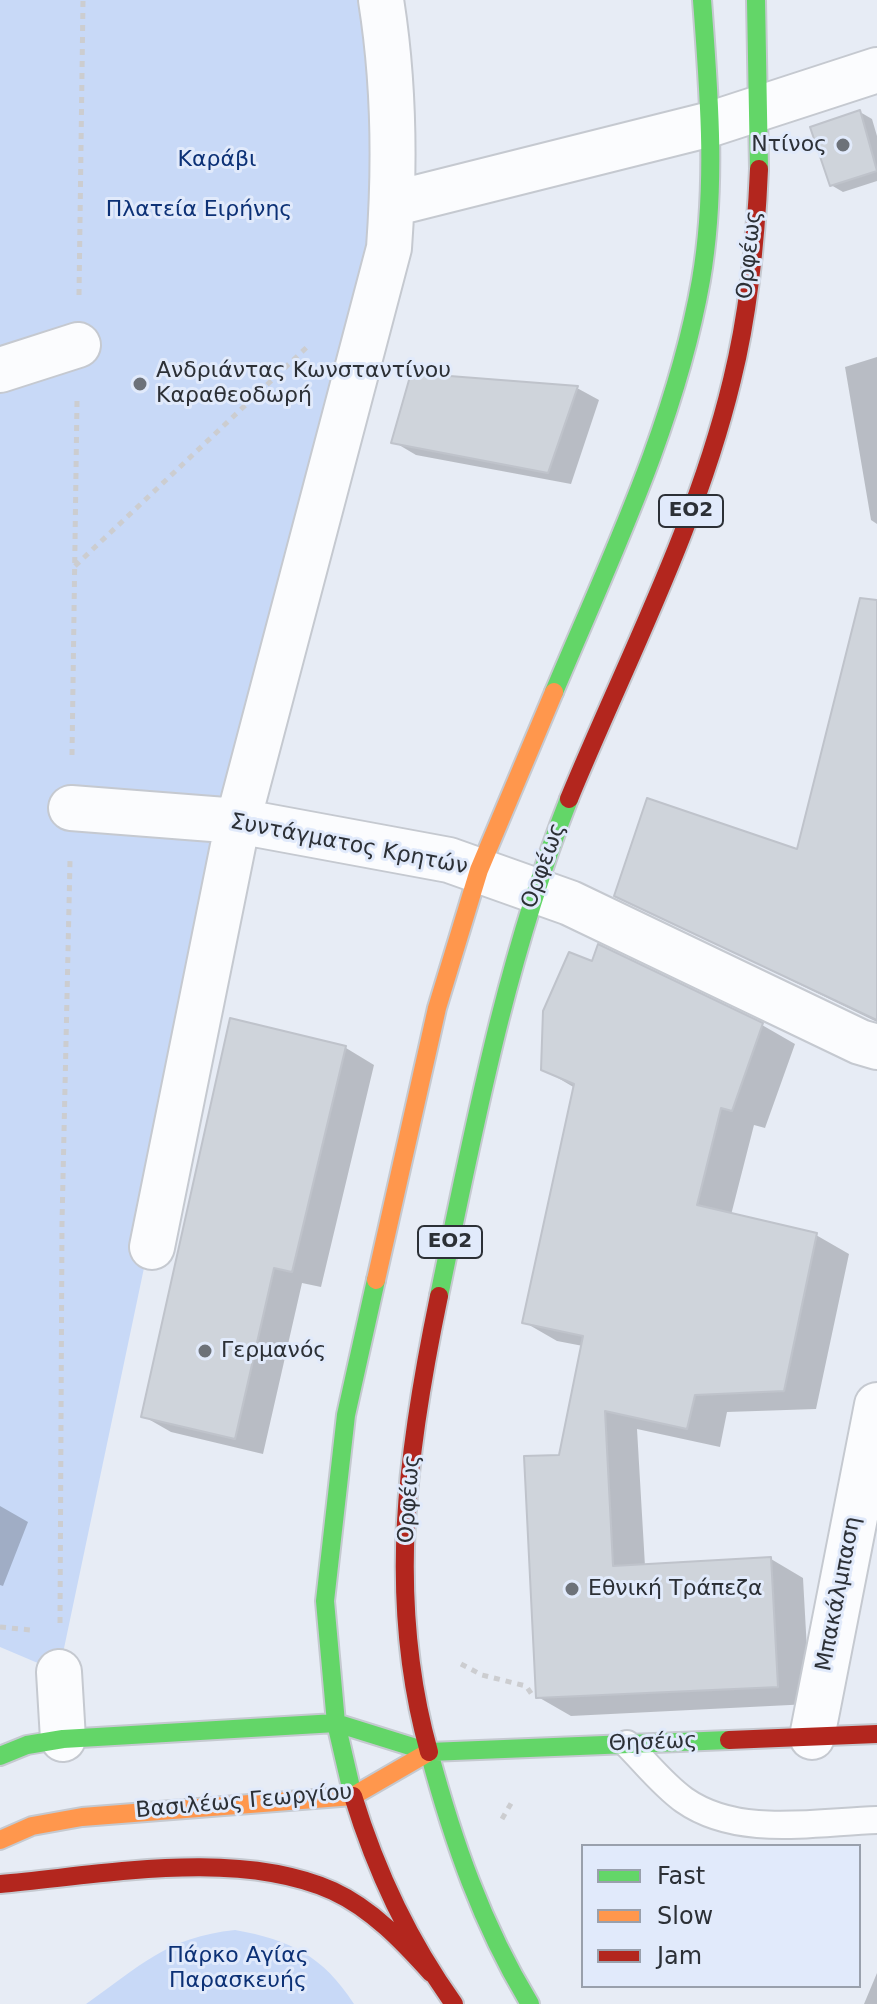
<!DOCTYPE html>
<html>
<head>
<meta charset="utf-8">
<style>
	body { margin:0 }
	#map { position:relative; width:877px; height:2004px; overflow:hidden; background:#e7ecf5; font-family:"DejaVu Sans",sans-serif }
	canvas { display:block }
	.legend { position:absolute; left:581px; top:1844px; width:280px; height:144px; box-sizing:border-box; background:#e1eafb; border:2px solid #99a0ac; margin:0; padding:10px 14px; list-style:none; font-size:24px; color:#2c3036 }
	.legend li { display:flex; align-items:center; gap:16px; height:40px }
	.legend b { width:40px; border:2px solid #99a0ac }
</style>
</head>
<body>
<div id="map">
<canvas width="877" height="2004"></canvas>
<ul class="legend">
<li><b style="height:10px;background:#63d668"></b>Fast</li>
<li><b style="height:10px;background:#ff974d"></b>Slow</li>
<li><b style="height:10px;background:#b3261e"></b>Jam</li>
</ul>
</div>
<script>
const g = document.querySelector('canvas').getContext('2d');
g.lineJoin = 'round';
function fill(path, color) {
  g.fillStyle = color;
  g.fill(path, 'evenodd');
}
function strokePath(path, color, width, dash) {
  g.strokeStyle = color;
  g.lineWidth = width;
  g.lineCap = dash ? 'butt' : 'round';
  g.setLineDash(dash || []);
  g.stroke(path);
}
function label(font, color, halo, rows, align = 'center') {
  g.font = font + ' "DejaVu Sans",sans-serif';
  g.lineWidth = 6;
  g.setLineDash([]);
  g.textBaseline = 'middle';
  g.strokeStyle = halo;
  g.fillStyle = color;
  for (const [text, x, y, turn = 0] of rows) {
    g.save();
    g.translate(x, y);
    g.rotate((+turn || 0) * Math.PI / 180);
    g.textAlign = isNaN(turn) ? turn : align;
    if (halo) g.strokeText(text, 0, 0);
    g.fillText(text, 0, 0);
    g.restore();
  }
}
fill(new Path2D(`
	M0,0h357l42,196 -161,625 -179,851 -59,-25z
	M235,1930c56,10 88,26 119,74h-268c54,-38 81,-67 149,-74z`), '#c8d9f7');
fill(new Path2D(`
	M860,112l12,7 5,17v45l-34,11 -12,-7z
	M877,357v167l-6,-4 -26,-153z
	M577,388l22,12 -28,84 -155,-29 -22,-13z
	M877,649v373l-260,-126 182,-44z
	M232,1020l114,28 28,17 -53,222 -19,-4 -39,171 -92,-22 -28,-16z
	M762,1025l33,19 -30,84 -11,-3 -23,90 85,20 33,19 -33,155 -89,3 -7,35 -83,-18 8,137 126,-7 32,19 7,126 -239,12 -33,-19 23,-240 22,-111 -26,-5 -33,-19 51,-234 -32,-19z
	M0,1506l28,16 -25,64 -3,-1z
	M877,1973v31h-13z`), '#0003');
const building = new Path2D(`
	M860,110l17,61 -47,15 -20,-59z
	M411,373l167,13 -30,87 -157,-30z
	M860,598l17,2v420l-263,-124 33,-98 150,51z
	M598,944l165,79 -31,88 -11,-3 -24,97 120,28 -33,158 -89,4 -8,34 -82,-18 8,155 158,-9 7,130 -242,11 -12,-242 35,-1 24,-119 -61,-13 52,-239 -33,-14 2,-59 26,-59 23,9z
	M230,1018l116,28 -54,226 -18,-4 -39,171 -94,-22z`);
fill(building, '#cfd4db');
strokePath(building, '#bfc3cb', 2);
const lane = new Path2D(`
	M627,1744c18,18 36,41 57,56 54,38 131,22 193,20`);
const street = new Path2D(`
	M392,204l319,-80 166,-54
	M0,370l78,-25
	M71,808l167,13 211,39 121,43 290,139 17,5
	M152,1247l86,-426 151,-573c6,-82 5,-167 -8,-248
	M59,1672l4,67
	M812,1737l65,-332`);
const fast = new Path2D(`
	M756,0l3,169
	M554,692c56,-133 122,-269 147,-412 16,-93 8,-187 1,-280
	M439,1296c35,-168 67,-338 130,-497
	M0,1756l27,-11 36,-6 273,-16 93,29
	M353,1796l-17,-73 -11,-122 21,-186 30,-135
	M530,2004c-48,-79 -77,-163 -101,-252l300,-12`);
const slow = new Path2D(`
	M376,1280l61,-272 42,-138 75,-178
	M0,1840l32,-14 50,-9 271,-21 76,-44`);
const jam = new Path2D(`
	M569,799c57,-138 128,-273 163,-419 17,-69 24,-140 27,-211
	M729,1740l148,-6
	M429,1752c-43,-154 -22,-302 10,-456
	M353,1796c23,75 55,144 101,208
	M0,1884c103,-9 236,-36 333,7 39,18 70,51 98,82`);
strokePath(lane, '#c5c9d0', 30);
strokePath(street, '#c5c9d0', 48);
strokePath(fast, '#c5c9d0', 22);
strokePath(slow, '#c5c9d0', 22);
strokePath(jam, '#c5c9d0', 22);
strokePath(new Path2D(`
	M79,295l4,-295
	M75,566l232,-219
	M72,755l5,-354
	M60,1623l2,-400 8,-362
	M0,1627l31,3
	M461,1664l21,11 44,11 7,10
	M502,1819l11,-19`), '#cccdd0', 5, [6, 6]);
strokePath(lane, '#fbfcfe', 26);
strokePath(street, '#fbfcfe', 44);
strokePath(fast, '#63d668', 18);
strokePath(slow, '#ff974d', 18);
strokePath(jam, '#b3261e', 18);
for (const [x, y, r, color] of [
	[843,145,8,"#6d7279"],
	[140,384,8,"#6d7279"],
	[205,1351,8,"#6d7279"],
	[572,1589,8,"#6d7279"]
]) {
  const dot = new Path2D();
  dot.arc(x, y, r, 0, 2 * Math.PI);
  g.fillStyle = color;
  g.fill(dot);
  strokePath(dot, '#e1eafb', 3);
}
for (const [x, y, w] of [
	[691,511,64],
	[450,1242,64]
]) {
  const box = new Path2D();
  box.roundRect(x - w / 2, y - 16, w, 32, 6);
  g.fillStyle = '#e1eafb';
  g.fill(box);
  strokePath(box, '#2c3036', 2);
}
label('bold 20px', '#2c3036', null, [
	["ΕΟ2",691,511],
	["ΕΟ2",450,1242]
]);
label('22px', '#2c3036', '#e1eafb', [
	["Ντίνος",827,145,"right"],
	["Ανδριάντας Κωνσταντίνου",156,371],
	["Καραθεοδωρή",156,396],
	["Γερμανός",221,1351],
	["Εθνική Τράπεζα",588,1589]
], 'left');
label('22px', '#0c3176', '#e1eafb', [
	["Καράβι",217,160],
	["Πλατεία Ειρήνης",199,210],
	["Πάρκο Αγίας",238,1956],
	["Παρασκευής",238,1981]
]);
label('22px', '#2c3036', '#e1eafb', [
	["Ορφέως",750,255,-84],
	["Συντάγματος Κρητών",349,845,11],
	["Ορφέως",544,866,-70],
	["Ορφέως",410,1499,-86],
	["Μπακάλμπαση",839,1594,-79],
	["Θησέως",653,1743,-2],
	["Βασιλέως Γεωργίου",244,1802,-5]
]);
</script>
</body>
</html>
